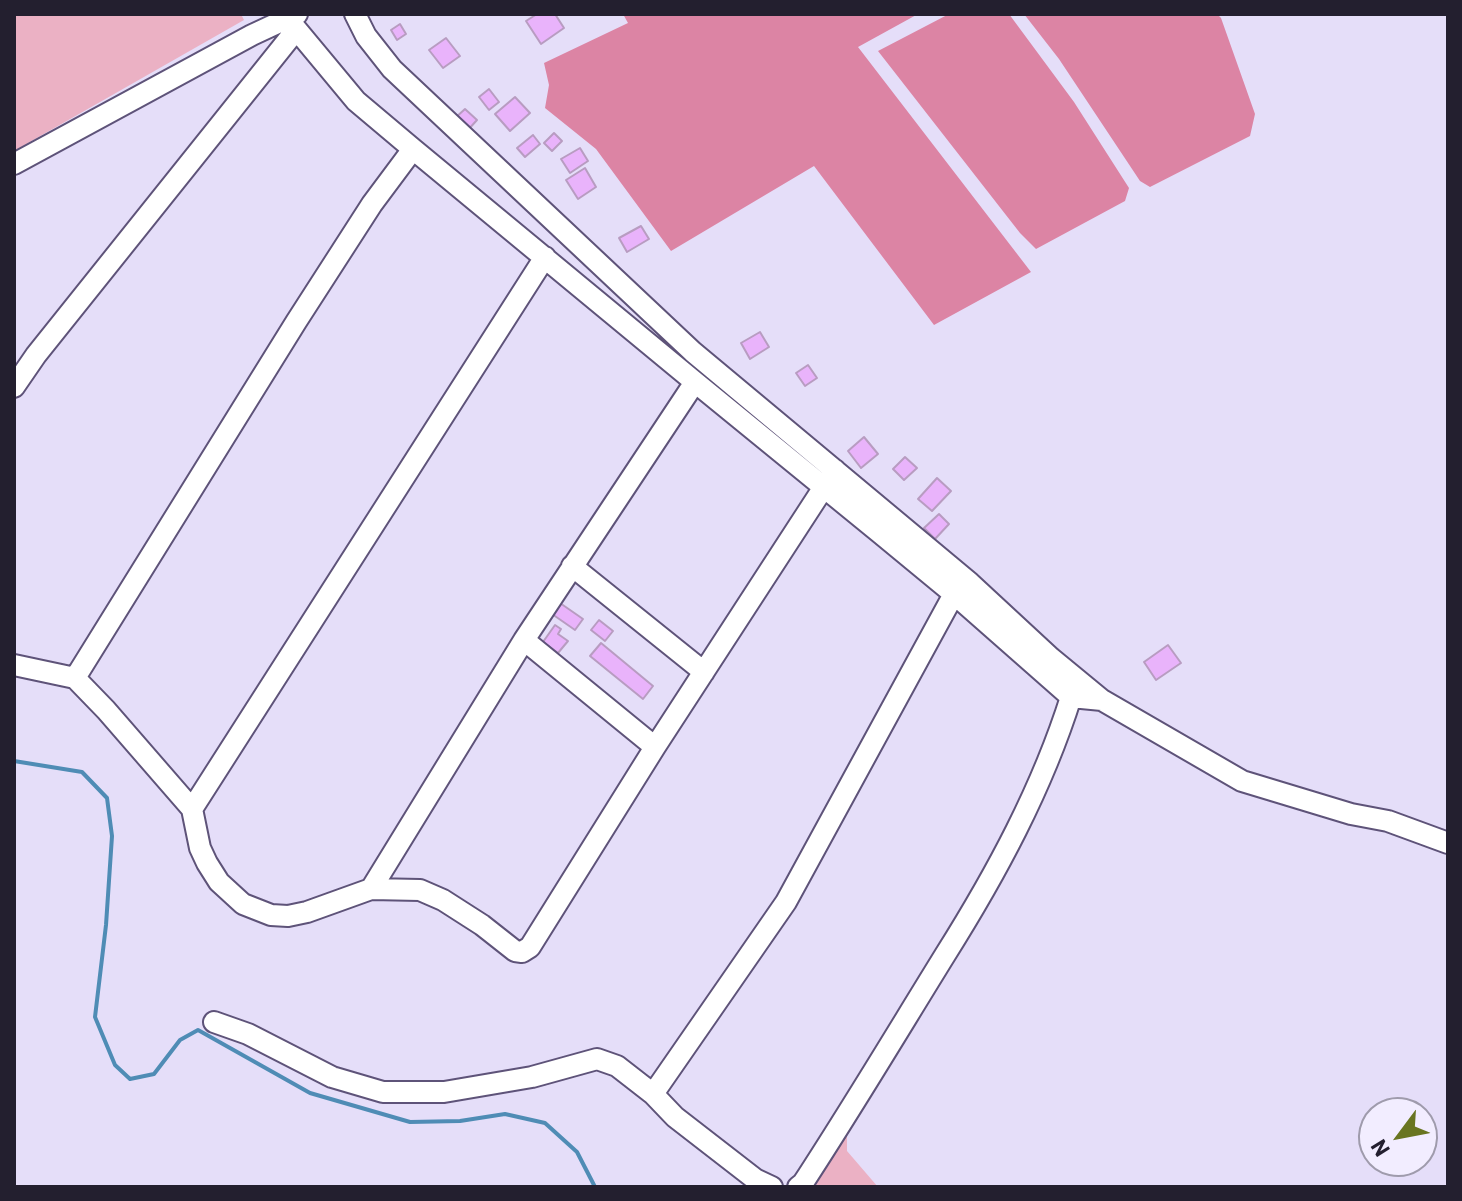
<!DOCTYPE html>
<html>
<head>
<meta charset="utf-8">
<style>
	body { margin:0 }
	#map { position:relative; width:1462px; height:1201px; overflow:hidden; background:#e5def9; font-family:Barlow,sans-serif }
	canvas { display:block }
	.frame { position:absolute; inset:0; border:16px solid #231f2f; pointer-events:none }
	.north { position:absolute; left:1358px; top:1097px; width:80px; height:80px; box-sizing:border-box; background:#f2edff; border:2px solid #9f9bac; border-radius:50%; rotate:238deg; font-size:22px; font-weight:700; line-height:32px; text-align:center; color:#231f2f }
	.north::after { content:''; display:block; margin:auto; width:28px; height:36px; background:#697521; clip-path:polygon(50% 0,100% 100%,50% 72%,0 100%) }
</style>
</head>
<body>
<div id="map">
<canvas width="1462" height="1201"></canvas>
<div class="frame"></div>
<div class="north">N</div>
</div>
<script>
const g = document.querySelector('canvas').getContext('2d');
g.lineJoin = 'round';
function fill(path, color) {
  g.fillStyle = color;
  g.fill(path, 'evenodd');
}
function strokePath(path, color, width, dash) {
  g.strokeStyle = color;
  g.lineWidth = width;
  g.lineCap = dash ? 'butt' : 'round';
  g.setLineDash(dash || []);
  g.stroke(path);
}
fill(new Path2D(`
	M14,14h227l3,6 -230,131z
	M847,1120v31l31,36h-76z`), '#ebb1c4');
fill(new Path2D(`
	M623,14h295l-60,33 173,225 -97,53 -120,-159 -143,85 -75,-102 -51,-41 4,-23 -5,-22 84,-40z
	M949,14h60l65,88 55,86 -4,13 -89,48 -16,-16 -142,-182z
	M1024,14h193l4,4 34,96 -5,22 -100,51 -10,-6 -81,-122z`), '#dc84a4');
strokePath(new Path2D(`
	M14,761l68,11 25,26 5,38 -6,89 -11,92 20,48 15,14 24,-5 26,-34 18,-10 112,63 100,29 50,-1 45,-7 40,9 32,29 18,35`), '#4f8cb5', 4);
const building = new Path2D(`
	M537,14h18l9,14 -23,16 -15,-23z
	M400,24l6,10 -9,6 -6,-10z
	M446,38l14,18 -17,12 -14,-18z
	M489,89l10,13 -10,8 -10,-13z
	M515,97l15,16 -20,18 -15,-17z
	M465,109l12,11 -10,11 -13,-12z
	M554,133l8,8 -10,10 -8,-8z
	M533,135l7,9 -15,13 -8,-9z
	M580,148l8,13 -18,12 -9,-14z
	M585,168l11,19 -18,12 -12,-19z
	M641,226l8,13 -22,13 -8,-14z
	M760,332l9,15 -19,12 -9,-16z
	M808,365l9,13 -12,8 -9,-13z
	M864,437l14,17 -17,14 -13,-17z
	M905,457l12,11 -13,12 -11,-11z
	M937,478l14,13 -19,20 -14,-12z
	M939,514l10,10 -14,15 -11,-11z
	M560,603l23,16 -8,11 -23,-16z
	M599,620l14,11 -8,10 -14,-11z
	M555,625l6,4 -3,5 10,7 -10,12 -15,-11z
	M601,643l52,43 -10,13 -53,-43z
	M1168,645l13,18 -25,17 -12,-18z`);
fill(building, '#e9b3fb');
strokePath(building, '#b89cc1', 2);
const minor = new Path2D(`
	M355,14l11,22 26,33 301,283 277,231 81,75 51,42 140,81 109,33 37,7 60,22
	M287,18l69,83 57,48 282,233 185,151 74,61 117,103 31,3
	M14,164l238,-129 45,-21
	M14,387l22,-32 260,-325
	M572,566l132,106
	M524,640l131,107
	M14,665l61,13 31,32 86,99 8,39 7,15 12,19 24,22 28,11 17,1 19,-4 64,-23 49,1 23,10 39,25 33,26 7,1 8,-5 125,-200 180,-277
	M75,678l221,-356 76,-118 41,-55
	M192,809l353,-552
	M371,889l153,-249 171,-258
	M214,1022l34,12 84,43 51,15h61l88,-15 65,-18 20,7 36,28 22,23 80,62 17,8
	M653,1094l133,-192 168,-308
	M798,1187l5,-4c49,-75 95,-152 142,-228 51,-81 97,-166 126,-258`);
strokePath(minor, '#5e5379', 24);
strokePath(minor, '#fff', 20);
</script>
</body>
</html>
